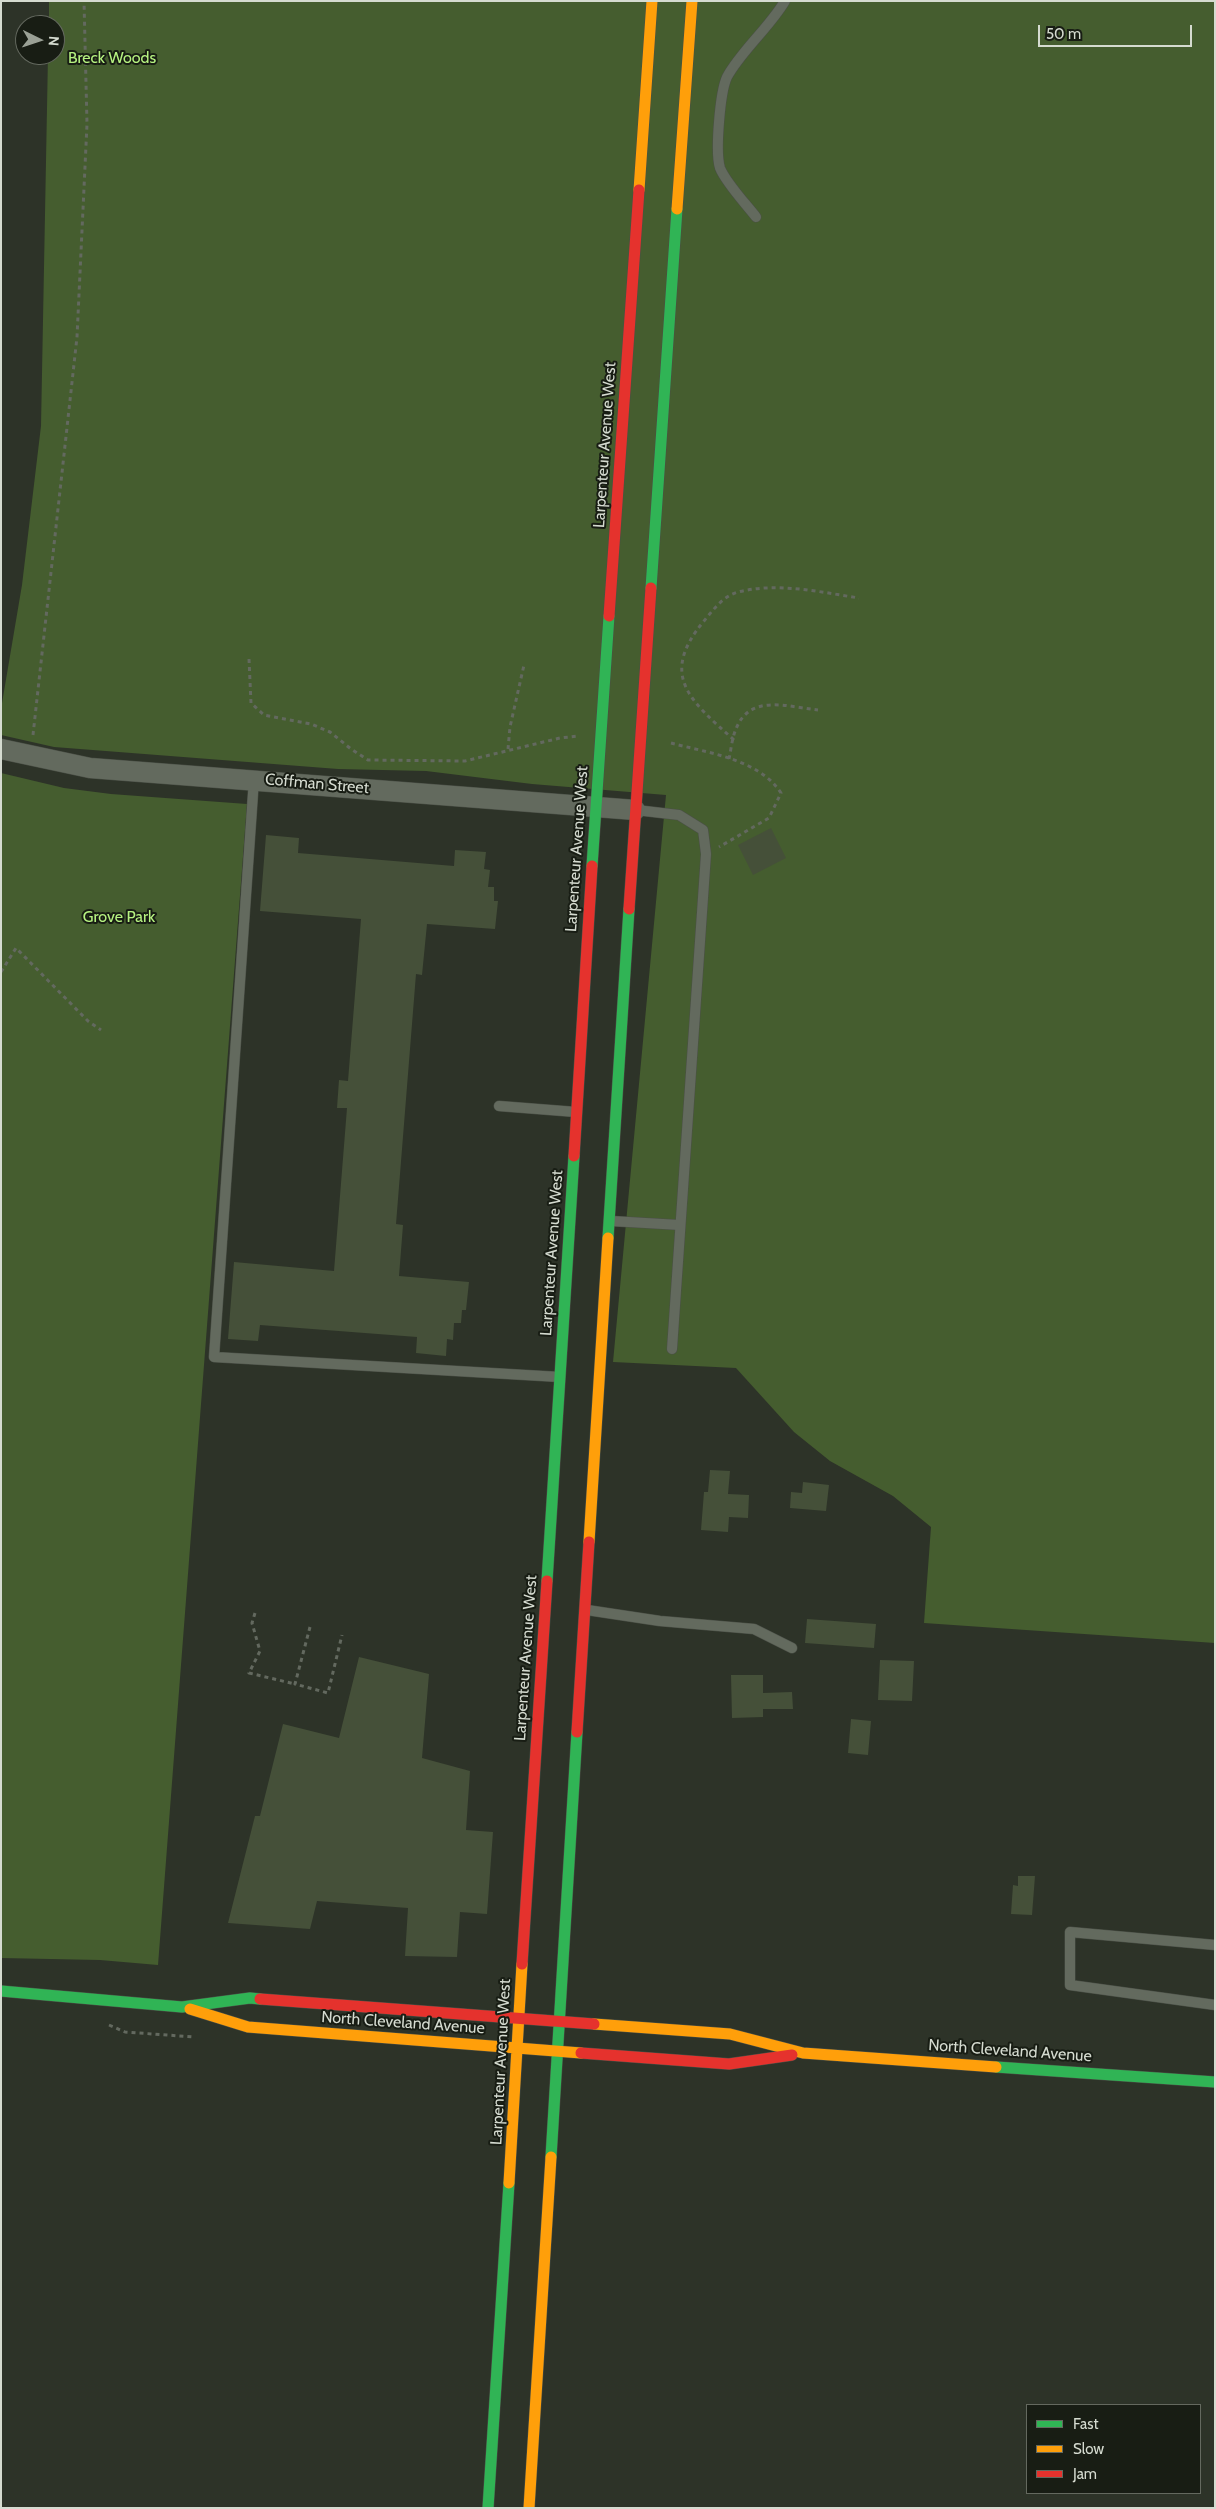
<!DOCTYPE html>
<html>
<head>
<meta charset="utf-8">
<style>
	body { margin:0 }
	#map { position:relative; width:1216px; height:2509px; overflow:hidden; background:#2d3328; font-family:Cabin,sans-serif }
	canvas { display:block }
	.frame { position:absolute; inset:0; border:2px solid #d5dbd0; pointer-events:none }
	.legend { position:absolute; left:1026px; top:2404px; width:175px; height:90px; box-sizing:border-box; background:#181d14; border:1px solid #64695f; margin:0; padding:6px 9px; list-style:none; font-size:15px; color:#d5dbd0 }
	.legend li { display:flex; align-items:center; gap:10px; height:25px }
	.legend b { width:25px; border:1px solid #64695f }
	.north { position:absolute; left:15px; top:15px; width:50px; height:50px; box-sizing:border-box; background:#181d14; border:1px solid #64695f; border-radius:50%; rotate:94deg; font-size:14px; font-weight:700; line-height:20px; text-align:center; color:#d5dbd0 }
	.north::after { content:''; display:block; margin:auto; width:18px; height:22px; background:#9aa095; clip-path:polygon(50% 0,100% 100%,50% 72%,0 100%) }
	.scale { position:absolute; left:1038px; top:25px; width:154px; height:22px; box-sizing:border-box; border:2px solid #d5dbd0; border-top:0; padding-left:6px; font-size:15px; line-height:18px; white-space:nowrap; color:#d5dbd0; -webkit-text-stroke:4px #181d14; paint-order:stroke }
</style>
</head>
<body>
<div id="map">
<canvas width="1216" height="2509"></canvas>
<div class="frame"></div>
<ul class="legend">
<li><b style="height:6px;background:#30b455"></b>Fast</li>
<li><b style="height:6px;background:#ff9f0a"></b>Slow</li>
<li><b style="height:6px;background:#e5322d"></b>Jam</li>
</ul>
<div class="north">N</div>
<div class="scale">50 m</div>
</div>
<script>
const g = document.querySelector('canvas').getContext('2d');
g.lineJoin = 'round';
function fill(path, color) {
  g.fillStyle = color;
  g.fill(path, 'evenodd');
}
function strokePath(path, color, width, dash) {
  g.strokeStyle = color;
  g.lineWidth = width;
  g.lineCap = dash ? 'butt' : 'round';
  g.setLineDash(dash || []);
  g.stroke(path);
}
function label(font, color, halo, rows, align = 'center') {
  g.font = font + ' Cabin,sans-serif';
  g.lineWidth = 4;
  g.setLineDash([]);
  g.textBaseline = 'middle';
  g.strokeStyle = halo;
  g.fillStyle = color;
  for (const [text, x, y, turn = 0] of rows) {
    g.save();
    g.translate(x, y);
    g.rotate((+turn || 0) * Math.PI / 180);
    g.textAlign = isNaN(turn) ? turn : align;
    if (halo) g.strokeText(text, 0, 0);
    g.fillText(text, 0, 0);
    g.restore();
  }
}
fill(new Path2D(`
	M49,1h1166v1642l-291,-20 7,-96 -38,-31 -63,-35 -36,-29 -58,-64 -123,-6 53,-567 -134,-11 -106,-13 -88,-2 -284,-22 -53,-12v-26l21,-124 19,-159 7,-371h7v-30h-6z
	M1,773l63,15 47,6 136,10 -89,1161 -58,-5 -99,-2z`), '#455d2f');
fill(new Path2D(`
	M771,828l15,30 -33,17 -15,-30z
	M266,835l33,3 -1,15 156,13 1,-16 31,2 -2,17 6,1 -2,17h6v14h4l-3,28 -68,-5 -5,51 -6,-1 -20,250 7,1 -4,51 70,6 -3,28h-4l-1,13h-7l-1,17 -6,-1 -1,17 -30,-3 1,-16 -157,-12 -2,16 -30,-2 6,-77 100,9 13,-163h-10l2,-28 9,1 13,-162 -101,-8z
	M710,1470l20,1 -2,23 21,1 -1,23 -19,-1 -1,15 -27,-2 3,-38h4z
	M803,1482l26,3 -3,26 -36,-3 1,-16 11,1z
	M807,1619l69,5 -2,24 -69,-5z
	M359,1657l70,17 -7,84 48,13 -4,59 27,2 -6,82 -27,-2 -3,45 -52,-1 3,-48 -91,-7 -7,28 -82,-6 27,-107h5l23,-92 56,14z
	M880,1660l34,1 -2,40 -34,-1z
	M731,1675h32v18l29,-1 1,17h-30v8l-31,1z
	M851,1719l20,2 -3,34 -20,-2z
	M1018,1876h17l-3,39 -21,-1 2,-29 5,1z`), '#455039');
const lane = new Path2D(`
	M756,217c-10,-13 -30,-34 -36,-49 -5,-16 0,-76 7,-91 14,-26 42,-49 58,-76
	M254,779l-40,578 346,20
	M636,810l43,5 24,15 3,24 -34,495
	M499,1106l77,6
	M611,1221l69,4
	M587,1610l73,11 94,8 38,19
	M1215,1945l-145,-13v53l145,20`);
const street = new Path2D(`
	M1,749l89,19 545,42`);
const fast = new Path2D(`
	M651,588l26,-379
	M592,866l17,-250
	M608,1238l21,-329
	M547,1581l27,-425
	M1,1991l181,16 68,-9 10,1
	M996,2067l219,15
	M551,2157l26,-425
	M488,2508l21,-325`);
const slow = new Path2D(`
	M639,190l13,-189
	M677,209l15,-208
	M589,1542l19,-304
	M190,2009l58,18 333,26
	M594,2024l136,10 73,19 193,14
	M509,2183l13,-219
	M529,2508l22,-351`);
const jam = new Path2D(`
	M609,616l30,-426
	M629,909l22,-321
	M574,1156l18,-290
	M577,1732l12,-190
	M522,1964l25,-383
	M260,1999l334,25
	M581,2053l148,11 63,-9`);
strokePath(lane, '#4b5047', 11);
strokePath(street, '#4b5047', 21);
strokePath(fast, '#4b5047', 12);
strokePath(slow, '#4b5047', 12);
strokePath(jam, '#4b5047', 12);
strokePath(new Path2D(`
	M249,659l2,44 13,12 47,9 19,8 21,17 17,11 97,1 95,-23 19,-2
	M33,735l44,-398 10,-213 -3,-123
	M734,740c-43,-39 -76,-64 -30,-119 9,-11 19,-25 34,-29 39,-10 82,0 121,6
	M671,743c37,10 88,16 110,50l-12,25 -50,29
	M508,749l2,-22 14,-62
	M729,759c2,-9 3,-21 7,-30 14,-36 52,-22 82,-19
	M1,972l15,-24 72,73 13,9
	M255,1613l-3,10 8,28 -11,22 46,11
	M310,1627l-15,57 33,9 14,-58
	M109,2025l16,7 69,5`), '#63695f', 3, [4, 4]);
strokePath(lane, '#636a5e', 10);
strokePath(street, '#636a5e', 20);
strokePath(fast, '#30b455', 11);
strokePath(slow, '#ff9f0a', 11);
strokePath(jam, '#e5322d', 11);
label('16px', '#b6f281', '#181d14', [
	["Breck Woods",112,58],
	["Grove Park",119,917]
]);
label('16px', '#d5dbd0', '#181d14', [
	["Larpenteur Avenue West",605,445,-86],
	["Coffman Street",317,784,5],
	["Larpenteur Avenue West",577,849,-86],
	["Larpenteur Avenue West",552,1253,-86],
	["Larpenteur Avenue West",526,1658,-86],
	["North Cleveland Avenue",403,2023,4],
	["North Cleveland Avenue",1010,2051,4],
	["Larpenteur Avenue West",501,2062,-87]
]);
</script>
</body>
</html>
